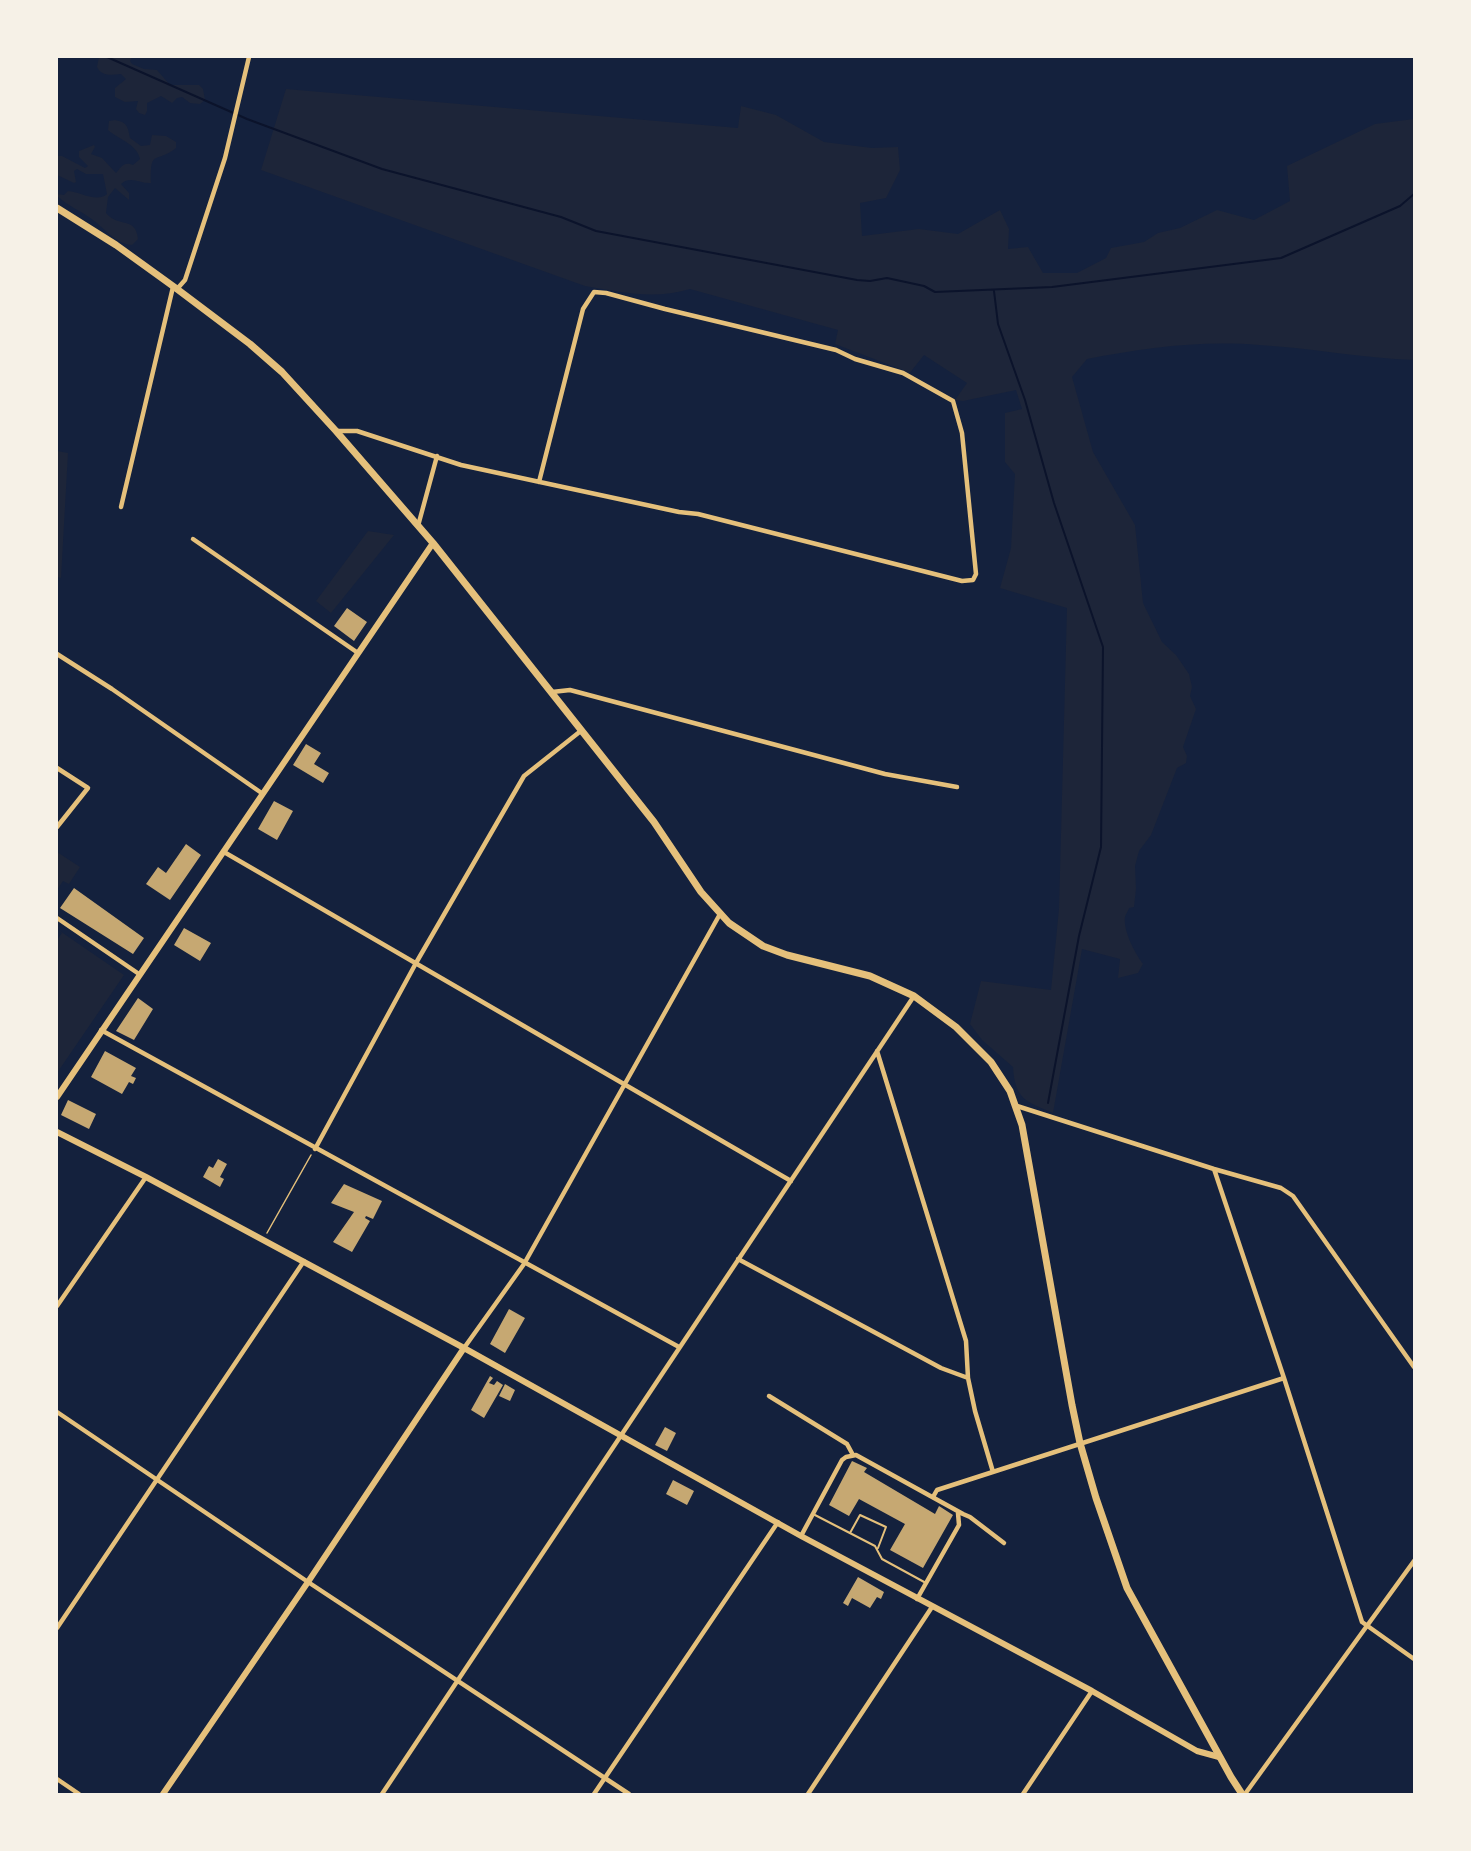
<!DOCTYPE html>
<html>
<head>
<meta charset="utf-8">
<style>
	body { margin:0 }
	#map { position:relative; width:1471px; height:1851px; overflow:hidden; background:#14213d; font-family:"DejaVu Sans",sans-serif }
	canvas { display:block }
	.frame { position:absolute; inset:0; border:58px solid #f6f1e7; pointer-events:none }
</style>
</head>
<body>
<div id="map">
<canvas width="1471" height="1851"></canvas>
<div class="frame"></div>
</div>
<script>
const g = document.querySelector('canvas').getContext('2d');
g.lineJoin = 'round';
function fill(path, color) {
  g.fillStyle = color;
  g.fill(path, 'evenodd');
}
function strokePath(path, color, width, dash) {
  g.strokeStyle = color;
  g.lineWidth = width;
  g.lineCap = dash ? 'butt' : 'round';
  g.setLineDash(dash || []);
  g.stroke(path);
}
fill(new Path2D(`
	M99,57h33l-2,4 2,3 12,5 13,1 13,15h29l4,4 2,11 -5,4 -10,-1 -8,-6 -5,1 -5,5 -11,-7 -14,7v8l-2,4 -6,-2 -3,-4 2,-8 -13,1 -10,-5v-9l11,-9 -5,-5c-9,1 -19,3 -24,-7z
	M286,89l452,39 3,-22 35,9 48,27 48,6 26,-1 2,23 -14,28 -26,5 2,33 57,-7 39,5 42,-24 9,19 -1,20 20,-2 15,26h34l29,-15 5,-10 33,-6 14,-9 22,-5 37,-18 37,10 36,-19 -3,-35 88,-42 39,-5v241c-52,-2 -103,-12 -155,-15 -57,-5 -116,3 -172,14l-15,18 21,75 42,73 8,78 19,39 14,13 13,19 3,13 -2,9 6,13 -13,38 4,9 -1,7 -9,5 -26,67 -12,16 -4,15 1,23 -2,18 -5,1c0,1 -4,8 -4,9 -2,14 10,36 18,47l-5,9 -20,5 2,-19 -38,-10 -29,164c-27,-12 -38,-13 -40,-46l-31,-27 -12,-16 11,-43 70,9 8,-81 8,-301 -67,-20 11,-40 4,-74 -10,-12v-49l17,-4 -6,-19 -53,11 -8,-1 12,-17 -43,-28 -15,19 -6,-4 -68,-26 3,-14 -148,-41c-37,11 -68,3 -105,-3l-324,-116z
	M115,120c12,2 13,7 15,18l11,8 9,-1 2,-10 14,1 10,6v6c-20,16 -26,0 -25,35 -11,1 -20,-8 -30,1l8,9v7l-14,-12 -7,9 -2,16c12,15 30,3 32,26l-6,6c-16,-1 -27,-16 -39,-25 -12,-9 -25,-14 -36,-24v-2l7,1 4,-4c12,1 29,12 39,3l-4,-20h-17l-9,-5 -3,2 2,11 -2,1 -17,-8v-19h5l23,12 3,-2 -9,-9v-6l15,-6 1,2 -4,7 11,4 14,15c5,-6 8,-12 17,-8l7,-6c-3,-15 -22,-20 -32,-29l1,-9z
	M57,451l11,2 -7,125 -4,-1z
	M368,531l26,4 -63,78 -15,-12z
	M57,852l23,15 -11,17 -6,-3 -6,9z
	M57,929l67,46 -67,98v-133l5,-7z`), '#1d2539');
strokePath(new Path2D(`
	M107,57l140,62 135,50 179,48 35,14 261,49 13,1 17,-3 37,8 11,6 117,-5 229,-29 119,-52 14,-12
	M994,291l4,33 27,76 29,103 49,144 -2,200 -22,89 -31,167`), '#0b132b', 2);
fill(new Path2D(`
	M347,608l20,14 -13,19 -20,-15z
	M306,744l15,9 -7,11 15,9 -6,10 -30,-18z
	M274,801l19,10 -16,29 -19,-11z
	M186,844l15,11 -31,45 -24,-16 12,-17 8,6z
	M74,888l70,50 -11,16 -73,-46z
	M184,928l27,15 -11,18 -26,-16z
	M138,998l15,11 -19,31 -18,-9z
	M105,1051l31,17 -5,8 5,2 -3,6 -4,-2 -7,12 -31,-17z
	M68,1100l28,14 -7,15 -28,-14z
	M218,1159l9,5 -7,13 4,2 -4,8 -17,-10 6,-11 4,2z
	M344,1184l38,17 -9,18 -7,-3 -1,2 5,3 -18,31 -19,-10 21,-30 -23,-9z
	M509,1309l16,9 -20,35 -15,-9z
	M490,1376l3,2 -4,5 5,2 3,-4 6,4 -19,33 -13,-8z
	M505,1384l10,6 -5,11 -11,-5z
	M665,1427l11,6 -9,18 -12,-6z
	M852,1461l15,7 -3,4 71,42 4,-8 14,9 -30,53 -33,-18 15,-26 -46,-25 -10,17 -20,-11z
	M673,1480l21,11 -7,14 -21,-11z
	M858,1577l26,15 -3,7 -4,-2 -7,11 -18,-10 -4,8 -5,-3z`), '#c6a872');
strokePath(new Path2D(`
	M267,1233l44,-78`), '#e5c07b', 1.5);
strokePath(new Path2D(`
	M813,1514l62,32 7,13 44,24
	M850,1533l10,-18 26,12 -8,21`), '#e5c07b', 2);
strokePath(new Path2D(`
	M177,289l8,-9 40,-122 24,-101
	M336,431h21l104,34 218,47 19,2 264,67 11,-1 3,-6 -14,-141 -9,-32 -50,-28 -48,-14 -19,-9 -171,-41 -59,-16 -12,-1 -11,17 -44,173
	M121,507l52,-220
	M418,526l19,-70
	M193,539l165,114
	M57,654l55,35 151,105
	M552,692l18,-2 315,84 72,13
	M57,768l31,20 -31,39
	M224,852l567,329
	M57,918l82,56
	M101,1030l578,317
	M877,1051l89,290 2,37 7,33 18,61
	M1017,1106l197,63 67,19 12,8 121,171
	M315,1149l101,-186 108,-187 58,-46
	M1214,1169l70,209 78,244 52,37
	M738,1259l203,109 27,10
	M57,1306l89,-129
	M464,1348l60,-84 196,-350
	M769,1396l78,48 6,11
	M57,1412l251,170 321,212
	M933,1497l4,-7 347,-112
	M801,1536l41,-76 4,-3 10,-2 107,59 7,3 34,26
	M917,1599l42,-74 -1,-12
	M57,1628l247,-367
	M57,1779l22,15
	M382,1794l532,-798
	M594,1794l184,-272
	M808,1794l124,-187
	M1023,1794l69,-103
	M1245,1794l169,-233`), '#e5c07b', 4.5);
strokePath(new Path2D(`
	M57,1097l376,-554
	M57,1132l89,45 318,171 337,188 291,155 105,60 22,6
	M163,1794l145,-212 156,-234`), '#e5c07b', 6);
strokePath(new Path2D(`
	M57,208l59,37 61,44 73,55 32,28 54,59 97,112 221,279 47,70 28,31 34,23 24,9 83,21 44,20 42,31 35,35 19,29 12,34 50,280 8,38 16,55 31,90 104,189 11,17`), '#e5c07b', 7);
</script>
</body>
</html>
